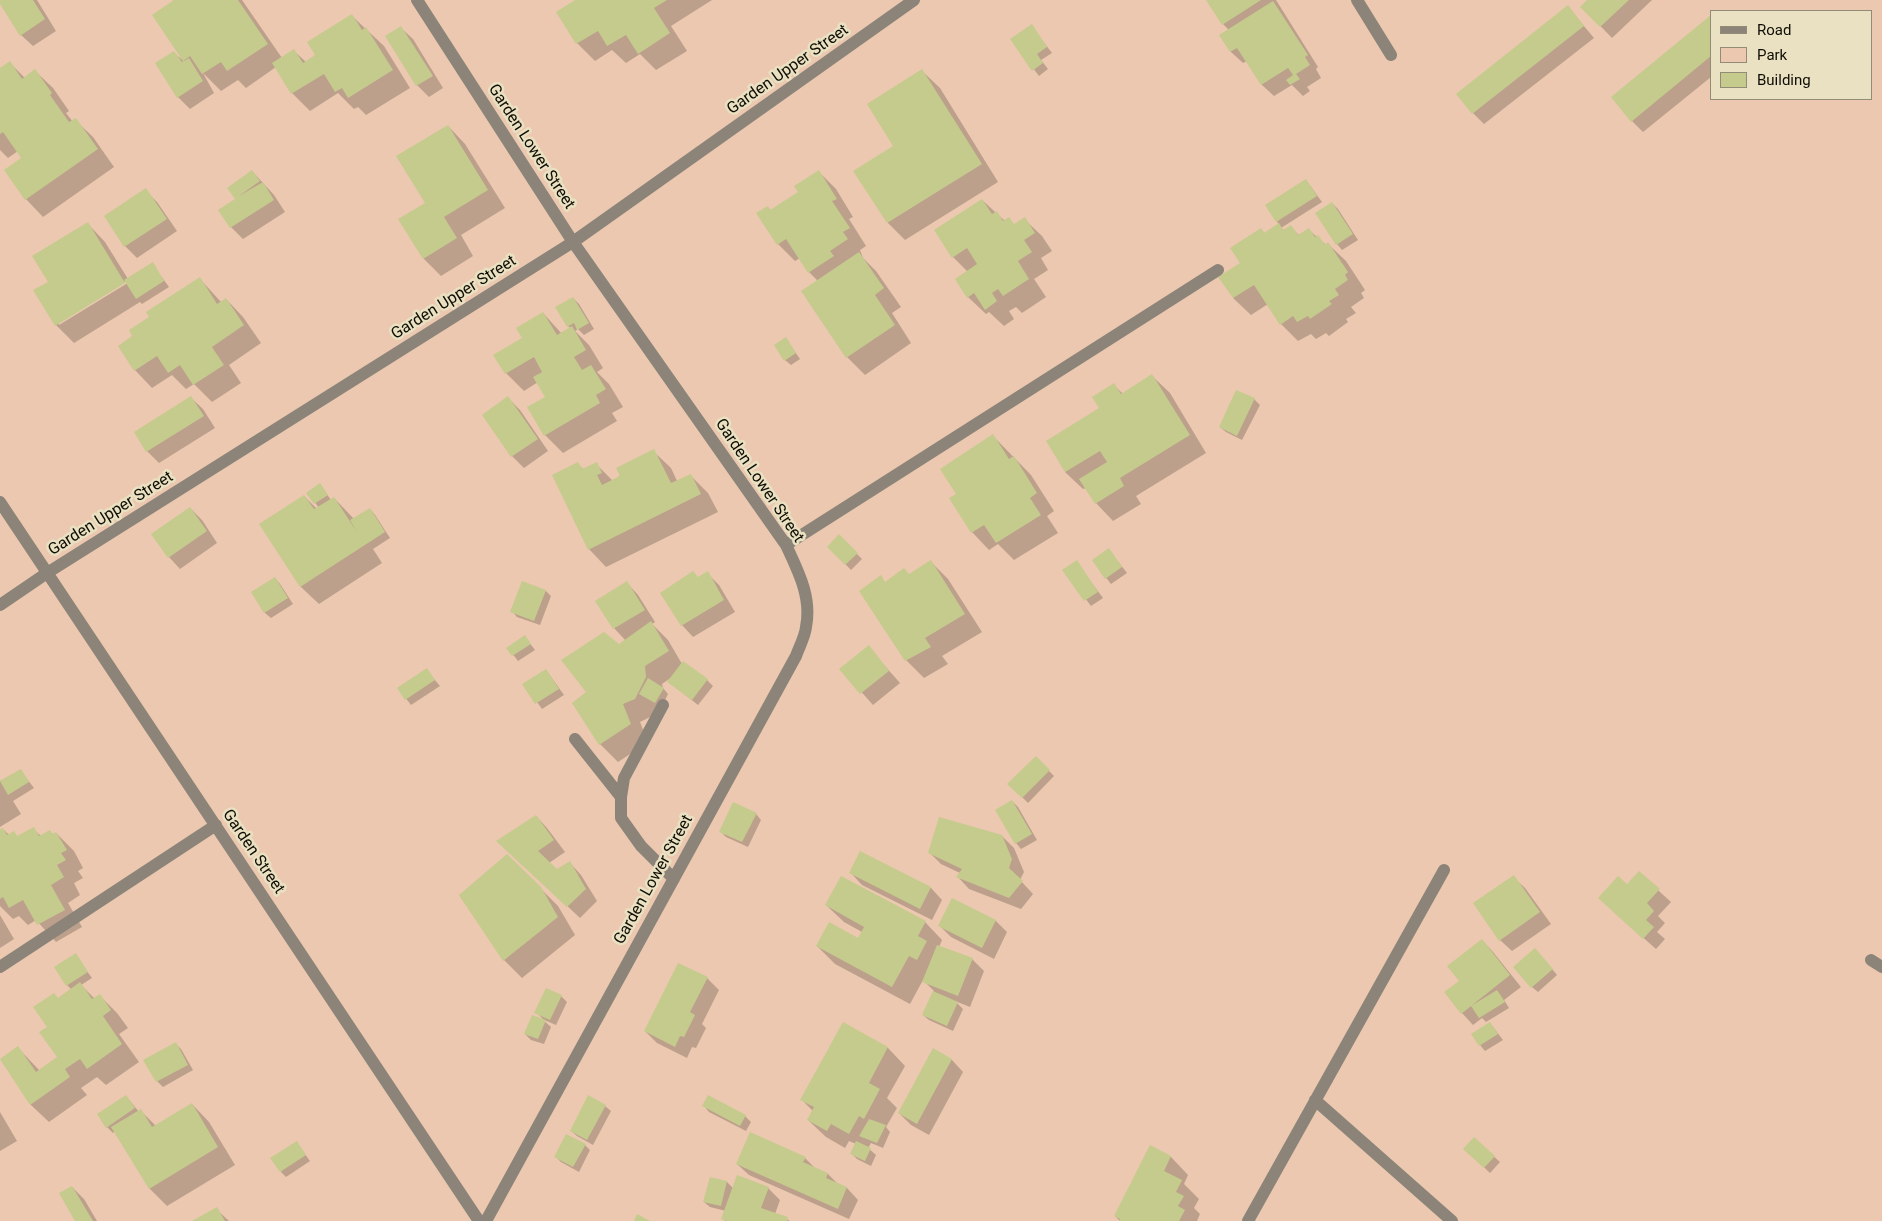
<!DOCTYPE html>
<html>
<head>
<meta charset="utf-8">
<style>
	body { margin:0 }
	#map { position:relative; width:1882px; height:1221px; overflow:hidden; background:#e9e1c2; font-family:Roboto,sans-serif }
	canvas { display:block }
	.legend { position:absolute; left:1710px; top:10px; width:162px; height:90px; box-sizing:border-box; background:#e9e1c2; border:1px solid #928c76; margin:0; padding:6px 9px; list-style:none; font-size:15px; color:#0f0c03 }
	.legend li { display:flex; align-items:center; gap:10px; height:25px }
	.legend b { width:25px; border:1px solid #928c76 }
</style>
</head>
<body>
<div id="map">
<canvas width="1882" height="1221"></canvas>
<ul class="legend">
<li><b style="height:6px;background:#8c8479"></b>Road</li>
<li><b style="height:14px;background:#ebc8af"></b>Park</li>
<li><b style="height:14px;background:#c5cb8d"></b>Building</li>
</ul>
</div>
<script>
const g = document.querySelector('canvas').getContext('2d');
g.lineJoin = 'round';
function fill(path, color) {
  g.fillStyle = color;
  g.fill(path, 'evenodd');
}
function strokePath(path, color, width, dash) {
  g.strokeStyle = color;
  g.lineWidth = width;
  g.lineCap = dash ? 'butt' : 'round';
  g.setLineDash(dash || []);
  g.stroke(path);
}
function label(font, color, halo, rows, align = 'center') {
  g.font = font + ' Roboto,sans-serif';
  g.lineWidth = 5;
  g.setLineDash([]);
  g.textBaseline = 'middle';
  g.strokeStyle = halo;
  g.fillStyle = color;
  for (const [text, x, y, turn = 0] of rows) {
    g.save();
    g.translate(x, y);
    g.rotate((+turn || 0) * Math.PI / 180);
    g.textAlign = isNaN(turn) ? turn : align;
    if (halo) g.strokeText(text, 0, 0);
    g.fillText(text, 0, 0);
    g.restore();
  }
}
fill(new Path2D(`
	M0,0h1882v1221h-1882zM1711,11h160v88h-160z`), '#ebc8af');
fill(new Path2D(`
	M0,0h37l19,31 -23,15 -12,-11z
	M173,0h69l40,58 12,-7 12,11 11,-6 35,-40 32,30 26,42 -44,27 -8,-8 -4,2 -16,-16 -28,18 -18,-18 -16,-26 -30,21 -8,-8 -17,11 -18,-18 11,20 -24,16 -12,-12 -4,-44 11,9 -32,-47 21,-14z
	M578,0h134l-41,26 16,25 -31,19 -16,-16 -14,9 -14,-13 -17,11 -18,-18z
	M1208,0h68l42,67 -2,2 5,9 -14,9 3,4 -7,5 -11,-11 -18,11 -12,-11 -15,-24 -4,2 -12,-11 -10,-17 8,-5 -6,-6z
	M1589,0h63l-40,38 -30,-31z
	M1568,7l26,31 -110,86 -11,-11z
	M1711,17v60l-68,55 -11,-11z
	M1031,26l21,27 -11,7 7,9 -9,7 -27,-36z
	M401,28l12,11 30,49 -14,9 -12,-12 -30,-49z
	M10,63l15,15 10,-7 18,17 16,23 -3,2 7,9 2,-2 18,17 21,30 -71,50 -17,-18 -3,-41 -5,-7 -10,7 -8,-8v-80z
	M922,71l18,17 58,94 -93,58 -17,-17 7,-76z
	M448,126l17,18 40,64 -44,27 12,21 -32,20 -17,-17 -24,-39 27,-16z
	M252,171l22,24 11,17 -42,27 -12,-12 6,-27z
	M819,172l17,17 17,28 -4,2 17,27 -6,4 3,8 13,13 25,36 -9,6 19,30 -46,32 -18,-18 -29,-76 -9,-9 -9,-14 -5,3 -17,-17 -10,-37 3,4 28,-18z
	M1306,180l16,22 -41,26 3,2 6,-3 10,9 9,-6 17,15 2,-1 18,17 19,29 -4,3 3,5 -13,9 5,6 -10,6 2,3 -19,14 -3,-3 -10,6 -5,-5 -13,7 -17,-17 -13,-20 -17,11 -18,-17 8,-35 20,-34 4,5 14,-10 -2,-2z
	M145,190l12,12 20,29 -40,27 -12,-12 -20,-30z
	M982,200l23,21 10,4 9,-6 18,17 10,15 -11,7 7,12 -14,9 12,18 -24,16 -6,-6 -7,4 5,8 -10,7 -15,-14 -3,2 -18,-17v-25l-15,-15 -17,-26z
	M1332,203l6,6 20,31 -16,10 -5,-6z
	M88,224l17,18 23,37 24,-15 17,23 -27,17 -2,-2 -66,41 -18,-18 -6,-43zM129,279l2,2 -72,44v-3z
	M200,279l21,23 5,-3 17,18 18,26 -32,22 12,18 -29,19 -18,-18 -8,5 -14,-14 -20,13 -17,-18 -1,-33z
	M573,298l6,6 15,25 -10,6 -6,-6 -3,2 14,14 14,23 -6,4 12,12 14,23 -11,6 5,8 -54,32 -18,-18 -16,-27 17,-11 -8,-15 -14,9 -18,-18 18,-35 19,-25 19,21 9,-5 -3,-3z
	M786,339l14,20 -9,6 -6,-5z
	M1152,376l18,17 36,60 -70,43 5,8 -28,17 -17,-18 -10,-15 -3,1 -18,-17 49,-87 9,9z
	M191,398l12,11 12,19 -56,35 -12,-12z
	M508,398l12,12 28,41 -24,17 -12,-12z
	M1254,399l6,6 -18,35 -16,-8 -6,-5z
	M993,436l38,39 23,36 -7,5 11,17 -44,27 -16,-16 -9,6 -17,-18 -14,-38z
	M653,451l18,17 6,13 13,-6 18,18 10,19 -112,55 -17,-18 -11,-85 6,6 12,-6 17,17z
	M320,485l11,15 3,-2 20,21 16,-10 5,6 15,23 -17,11 9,14 -63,41 -18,-17 -40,-63 43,-28 13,13 2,-1 -11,-15z
	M190,508l12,12 15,23 -37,26 -11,-12z
	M839,536l23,23 -11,11 -22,-23z
	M1109,550l18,23 -16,11 -18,-23z
	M931,562l17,17 34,53 -40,24 6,8 -24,14 -18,-18 -26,-83 6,6 24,-8z
	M1076,562l27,36 -12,8 -27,-36z
	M707,573l12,12 16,27 -42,25 -11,-12 17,-47z
	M275,578l5,6 13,20 -22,14 -6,-5 -12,-21z
	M627,583l11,12 17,27 -3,2 16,16 14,24 25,16 6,6 -15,19 -29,-23 3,-5 -10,7 1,4 5,6 -7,14 -9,8 -12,6 8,20 -30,20 -18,-18 -26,-41 13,-10 32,-48 7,-4 -12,-13z
	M546,591l5,5 -11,29 -23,-8 -5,-6z
	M525,637l10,13 -17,11 -10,-13z
	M868,647l32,36 -27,22 -32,-36z
	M426,670l14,16 -29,19 -13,-17z
	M546,670l18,25 -22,14 -18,-25z
	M1036,758l18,18 -26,27 -19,-19z
	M20,770l14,18 -21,13 8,13 -21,13v-46z
	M1012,801l6,6 19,33 -16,9 -5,-6z
	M756,814l5,6 -13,27 -22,-10 -6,-6z
	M536,816l11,12 18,24 -16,11 8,7 13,-7 11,12 16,26 -17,17 -70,-66z
	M3,829l6,6 9,2 15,-8 8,7 9,-5 3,4 3,-2 18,18 9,17 -5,3 5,7 -9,5 6,12 -12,8 14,24 -26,15 -20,-22 -8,5 -9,-9 -6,3 -13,-13v-75z
	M1002,836l12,12 10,24 -4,8 13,14 -12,15 -52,-20 -11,-12 2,-4 -19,-9 -12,-12z
	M861,853l70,35 11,12 -10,20 -70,-35 -11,-12z
	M507,855l51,51 17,29 -53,43 -18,-18 -44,-64z
	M1639,873l32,29 -13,14 7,7 -8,9 8,7 -9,10 -45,-40 16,-23z
	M1513,877l12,11 26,36 -39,27 -12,-11z
	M952,899l44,22 11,11 -13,27 -43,-22 -12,-12z
	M826,905l99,17 17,18 -3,7 33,12 12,12 -14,36 -15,-6 8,8 -10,22 -24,-11 -6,-5 11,-24 -11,-11 -13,24 -75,-40 -18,-18 41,-7 4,-7 -18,-10z
	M0,915l14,24 -14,9z
	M1482,940l11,12 28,35 -17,13 5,8 -23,14 -4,-4 -9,7 -11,-12 -2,-31z
	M75,955l17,23 -11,7 14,14 4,-4 18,18 11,15 -9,6 20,28 -33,23 -9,-8 -16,11 6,7 -38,27 -18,-17 -30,-45 17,-12 22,23 19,-13 -11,-31 10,-28 14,-9 -5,-5z
	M1540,955l17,20 -19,17 -6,-5z
	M679,964l28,14 12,12 -17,34 4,4 -10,20 -4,-1 -5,11 -30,-15 -12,-12z
	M547,990l14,6 6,6 -11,23 -14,-6 9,8 -7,17 -13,-4 -6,-6 20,-13 -9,-9z
	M1490,1023l13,17 -18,11 -5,-6z
	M843,1024l45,24 17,18 -18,32 10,10 -11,19 4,5 -7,16 -12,-5 -3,5 8,7 -5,11 -14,-7 -6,-6 5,-9 -7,-3 -4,7 -19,-11 -18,-17 5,-9 -11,-11z
	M176,1044l5,5 12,21 -30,17 -6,-6z
	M933,1050l19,10 11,12 -34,63 -18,-10 -12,-12z
	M126,1096l13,16 2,-1 15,15 36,-22 17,18 26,43 -68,41 -17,-17 -35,-58 -2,2 -6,-6z
	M605,1106l6,5 -18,34 -16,-9 -6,-5z
	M704,1106l41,10 6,6 -5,9 -37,-19z
	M0,1112l17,29 -17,10z
	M1474,1139l26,23 -10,11 -20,-19z
	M296,1142l14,19 -24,16 -5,-5z
	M585,1145l5,5 -11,22 -18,-10 -6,-6z
	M1150,1147l21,10 17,18 -4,9 15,15 -5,9 6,6 -3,7h-77l-5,-5z
	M805,1158l11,11 12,5 10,10 9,4 11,12 -9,19 -100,-44 -12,-11z
	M710,1178l17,4 7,7 34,-1 12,12 -5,14 15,7h-65l-2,-3 3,-7 -16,-4 -6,-5z
	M72,1187l12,12 13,22h-20z
	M216,1209l13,12h-34z`), '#0003');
fill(new Path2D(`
	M0,0h33l12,19 -25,17 -20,-32z
	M174,0h64l30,44 -41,27 -6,-9 -19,12 -12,-18 -7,5 -31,-46z
	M575,0h92l-13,8 16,25 -32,21 -12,-19 -19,11 -9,-15 -22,13 -20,-32z
	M1206,0h55l-39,25z
	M1587,0h42l-29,27 -20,-20z
	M1273,1l35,54 -3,2 5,8 -14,9 4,5 -10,6 -4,-5 7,-5 -5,-7 -27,17 -24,-37 -7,4 -11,-17z
	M1568,5l16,21 -112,88 -16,-20z
	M352,14l10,16 4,-3 27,43 -45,28 -6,-10 -7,4 -11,-18 -33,20 -19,-31 22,-14 9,14 12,-8 -8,-13z
	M1711,15v41l-80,66 -20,-25z
	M1032,24l15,23 -10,7 6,9 -11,8 -22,-32z
	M401,26l32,50 -17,10 -31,-50z
	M174,51l8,11 7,-4 14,23 -26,17 -22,-35z
	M10,61l12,18 13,-10 17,24 -2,2 19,27 7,-4 22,31 -73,51 -21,-30 17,-12 -18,-26 -3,2v-66z
	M922,69l60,95 -95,59 -34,-52 40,-25 -26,-42z
	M448,125l40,65 -44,27 13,21 -34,21 -25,-40 27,-16 -29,-47z
	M252,170l8,11 -21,15 24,-14 11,18 -44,28 -12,-18 17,-11 -8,-11z
	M819,170l18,29 -5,2 18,27 -7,4 5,7 -18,12 4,5 -26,17 -22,-34 -9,6 -21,-32 12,-7 2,4 28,-18 -4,-6z
	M1306,179l11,17 -41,26 -11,-17z
	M146,188l21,31 -43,28 -20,-31z
	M982,199l10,15 5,-3 6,10 6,-4 5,7 11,-7 10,16 -11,7 8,12 -14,9 11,18 -26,17 -5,-7 -6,4 5,8 -12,9 -11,-17 -7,5 -12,-19 22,-15 -10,-16 -15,10 -18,-28z
	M1332,202l21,32 -17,11 -21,-32z
	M88,222l37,61 -70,43 -22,-36 15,-8 -16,-26z
	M1279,223l4,7 8,-5 7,10 11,-7 6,9 3,-2 7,10 3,-3 20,30 -3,3 3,5 -13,9 4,6 -10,6 3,3 -22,15 -2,-3 -11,6 -4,-6 -13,9 -26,-40 -21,13 -15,-21 22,-14 -10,-15 31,-20 3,5z
	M859,252l25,36 -9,7 20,30 -49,33 -45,-67z
	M153,262l11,19 -28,18 -12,-19z
	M200,277l17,27 9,-6 18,27 -32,22 12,18 -31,20 -13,-20 -12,8 -11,-17 -23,15 -16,-25 14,-10 -3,-6 20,-13 -3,-5z
	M573,297l16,26 -12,7 -3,-7 -7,4 -12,-20z
	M543,312l14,23 15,-9 14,24 -12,7 8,13 9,-5 15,24 -10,6 4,8 -56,33 -17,-29 18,-10 -12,-20 9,-5 -8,-15 -29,17 -12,-19 29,-17 -6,-10z
	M786,337l10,16 -12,8 -10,-16z
	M1152,374l38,61 -70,43 4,8 -29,18 -16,-25 28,-17 -7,-11 -35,21 -19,-31 53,-33 -7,-11 22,-14 7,11z
	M1236,390l19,8 -18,38 -18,-9z
	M191,396l13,20 -58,36 -12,-20z
	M508,396l30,43 -27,18 -29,-42z
	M993,434l16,25 5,-3 23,37 -7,5 11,17 -45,28 -12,-18 -13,8 -22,-35 7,-4 -16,-25z
	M654,449l17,34 20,-9 10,20 -113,56 -36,-75 26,-13 4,7 15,-7 5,11 -5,2 5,10 18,-9 -4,-8z
	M320,483l8,12 -14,9 -8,-11z
	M304,495l10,14 20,-12 23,35 -7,-12 20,-12 15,24 -85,55 -41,-63z
	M190,507l17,24 -39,27 -17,-24z
	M839,534l19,19 -13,12 -18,-18z
	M1109,548l13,19 -17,12 -13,-19z
	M931,560l34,54 -40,24 6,9 -26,14 -46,-70 22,-16 4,7 19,-14 5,6z
	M1077,560l21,32 -14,9 -22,-31z
	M693,571l5,6 10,-6 16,29 -43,26 -21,-33z
	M275,577l13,21 -24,15 -13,-21z
	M522,581l24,9 -12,31 -24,-9z
	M627,581l18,29 -32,19 -18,-28z
	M651,621l18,30 -24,15 1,11 -11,22 -12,5 8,20 -32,21 -27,-42 14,-11 -25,-32 43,-28 15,12z
	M525,635l6,9 -19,12 -6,-8z
	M869,645l20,26 -29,23 -21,-25z
	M683,661l25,18 -16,21 -25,-18z
	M427,668l8,12 -30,20 -8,-12z
	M546,669l13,20 -24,15 -13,-20z
	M648,678l16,10 -9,15 -16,-9z
	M1036,756l14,14 -28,28 -15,-14z
	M21,769l8,13 -21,13 -8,-14z
	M1012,800l20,34 -17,10 -20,-34z
	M733,802l24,11 -15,29 -23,-10z
	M536,815l18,25 -16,11 19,18 13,-8 16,28 -19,18 -71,-66z
	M939,817l63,18 10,24 -3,9 14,13 -14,17 -53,-21 6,-8 -34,-16z
	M34,827l5,9 11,-6 2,4 4,-2 11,18 -6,3 5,7 -9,5 7,12 -13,8 14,25 -28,15 -14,-25 -14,8 -6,-11 -3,2v-70l3,-1 4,7 7,-4 3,5z
	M860,851l71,36 -11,22 -71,-36z
	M507,854l34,33 17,30 -55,44 -44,-66z
	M1639,871l21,18 -13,14 7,8 -8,9 8,7 -11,12 -45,-41 20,-22 9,8z
	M1514,875l26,37 -41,29 -26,-38z
	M841,876l85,45 -8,15 9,5 -10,19 -8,-4 -17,31 -76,-41 13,-24 29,16 6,-11 -39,-22z
	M952,898l44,22 -14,28 -44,-22z
	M1482,939l28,36 -49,39 -17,-22 15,-11 -12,-15z
	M937,945l36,13 -15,38 -36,-14z
	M1535,948l18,21 -22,19 -18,-21z
	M76,953l12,19 -22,14 -12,-19z
	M678,963l30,14 -18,35 5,3 -11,22 -4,-1 -5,11 -31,-16z
	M80,982l12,17 8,-5 11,16 -8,6 19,28 -35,25 -7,-10 -15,10 5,8 -40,28 -30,-46 18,-13 18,26 21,-15 -18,-25 8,-5 -14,-20 21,-14 4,5z
	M546,988l16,7 -12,25 -16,-7z
	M1497,990l8,12 -26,16 -8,-12z
	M933,991l25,11 -11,24 -25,-11z
	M532,1015l14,5 -8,19 -14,-5z
	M843,1022l45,25 -19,36 11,6 -16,30 -5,-3 -10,18 -18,-10 -4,7 -20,-11 7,-13 -14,-7z
	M1490,1022l8,12 -19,12 -8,-12z
	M176,1042l12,23 -32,17 -13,-22z
	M933,1048l19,11 -35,65 -19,-11z
	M126,1095l9,13 -29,20 -9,-14z
	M588,1095l18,10 -19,35 -17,-9z
	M708,1095l38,20 -6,11 -38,-20z
	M192,1103l26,44 -69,42 -38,-62 30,-18 11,18z
	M869,1119l17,6 -9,18 -18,-7z
	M750,1132l56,25 -3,5 25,11 -2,5 21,9 -9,22 -102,-45z
	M566,1134l20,10 -13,23 -19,-10z
	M1474,1137l21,19 -11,12 -21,-19z
	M297,1141l9,14 -26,17 -10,-14z
	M856,1141l15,7 -6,13 -15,-7z
	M1150,1145l21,11 -7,15 18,9 -6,12 8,4 -6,10 7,4 -6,11h-60l1,-2 -6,-3z
	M737,1175l32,12 -8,21 27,9 -1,4h-60l-6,-2z
	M710,1177l17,4 -6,25 -18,-4z
	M72,1186l21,35h-18l-16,-28z
	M217,1207l8,14h-33z
	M637,1214l13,7h-16z`), '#c5cb8d');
strokePath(new Path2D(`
	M417,0l156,242 213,303c12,26 26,52 20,82 -1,10 -7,20 -10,29l-310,565
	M1357,0l34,55
	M0,502l479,719
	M786,545l432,-275
	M0,605l47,-32 526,-331 341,-242
	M663,705l-39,73 -3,19v21l20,28 33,33
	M575,739l46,58
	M1871,960l11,7
	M0,967l216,-142
	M1315,1100l137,121
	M1248,1221l196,-351`), '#8c8479', 12);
label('16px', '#0f0c03', '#e9e1c2', [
	["Garden Upper Street",788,70,-35],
	["Garden Lower Street",531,147,57],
	["Garden Upper Street",454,298,-32],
	["Garden Lower Street",759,481,56],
	["Garden Upper Street",111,514,-32],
	["Garden Street",253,852,56],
	["Garden Lower Street",654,880,-61]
]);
</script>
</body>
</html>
